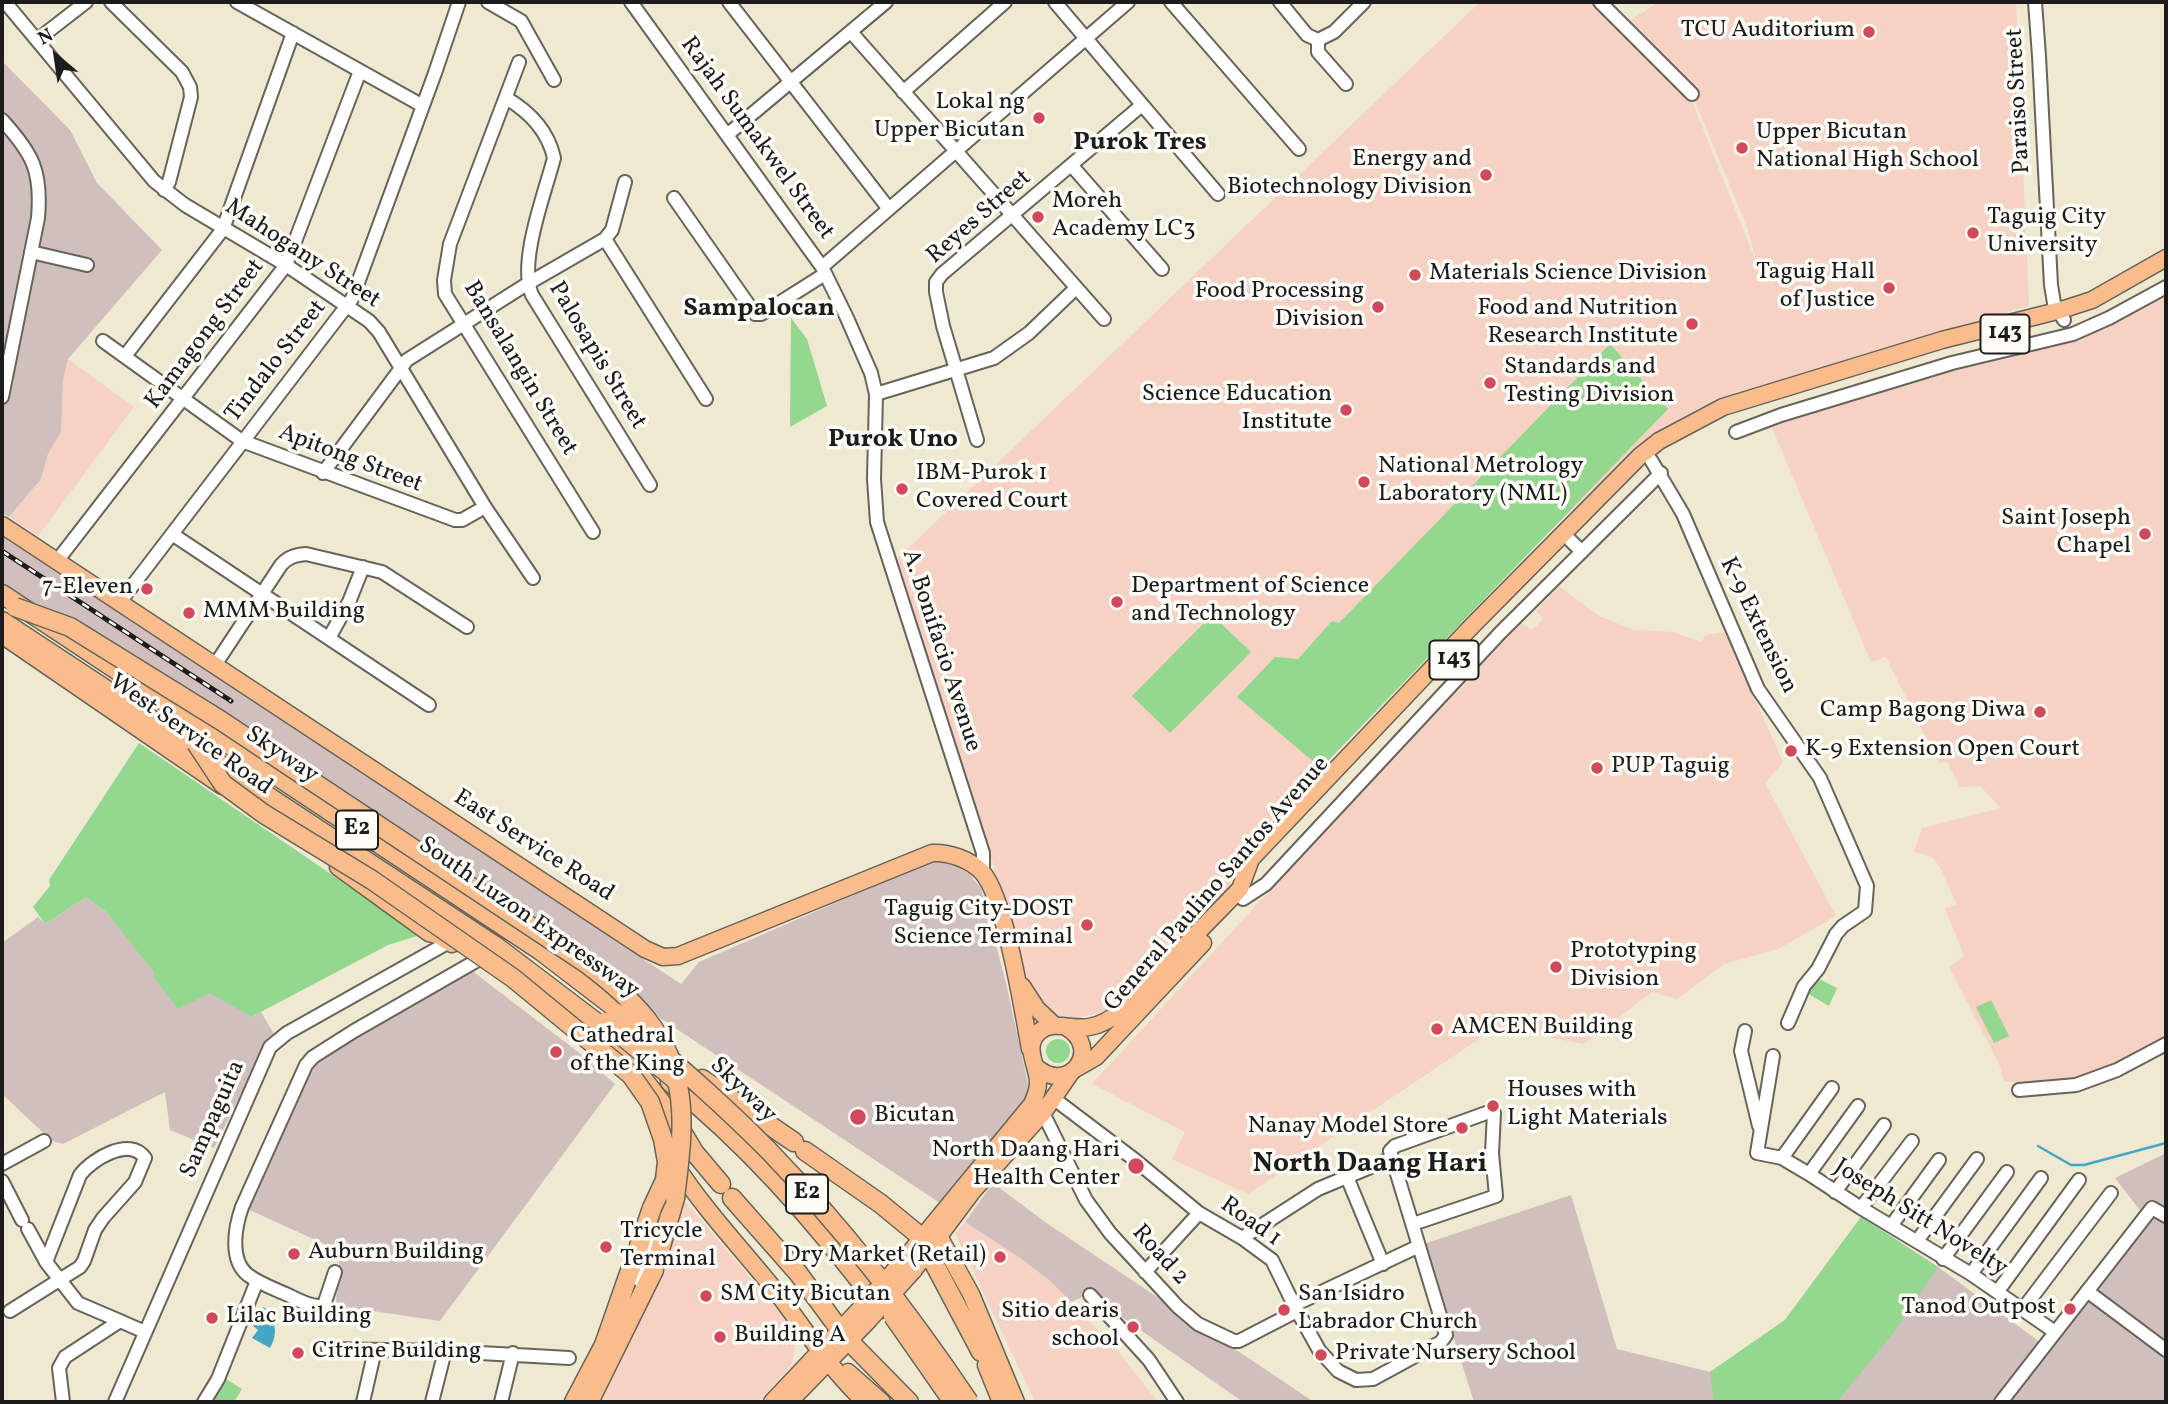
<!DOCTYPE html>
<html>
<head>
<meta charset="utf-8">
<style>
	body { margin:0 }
	#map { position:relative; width:2168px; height:1404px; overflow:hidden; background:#eee9d0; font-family:Vollkorn,serif }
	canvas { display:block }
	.frame { position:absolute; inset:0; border:4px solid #1c1c1c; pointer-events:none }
	.north { position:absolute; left:21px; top:21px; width:70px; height:70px; -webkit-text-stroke:5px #fdfcf7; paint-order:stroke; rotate:331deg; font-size:19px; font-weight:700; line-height:28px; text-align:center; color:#1c1c1c }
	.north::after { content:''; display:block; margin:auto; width:24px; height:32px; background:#1c1c1c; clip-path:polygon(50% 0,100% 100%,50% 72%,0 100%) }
</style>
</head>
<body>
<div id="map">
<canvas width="2168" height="1404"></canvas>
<div class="frame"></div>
<div class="north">N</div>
</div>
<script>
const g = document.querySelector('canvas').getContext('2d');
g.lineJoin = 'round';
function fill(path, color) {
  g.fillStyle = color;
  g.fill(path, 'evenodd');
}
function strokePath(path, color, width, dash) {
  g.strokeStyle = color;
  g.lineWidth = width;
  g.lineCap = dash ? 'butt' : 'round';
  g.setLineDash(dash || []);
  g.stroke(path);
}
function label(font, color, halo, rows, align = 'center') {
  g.font = font + ' Vollkorn,serif';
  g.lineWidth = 7;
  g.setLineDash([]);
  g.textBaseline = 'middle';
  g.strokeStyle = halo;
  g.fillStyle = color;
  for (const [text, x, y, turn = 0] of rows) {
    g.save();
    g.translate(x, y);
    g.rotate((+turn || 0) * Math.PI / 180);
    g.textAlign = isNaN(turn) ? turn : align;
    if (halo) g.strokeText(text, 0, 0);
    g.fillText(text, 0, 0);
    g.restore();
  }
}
fill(new Path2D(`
	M1480,2h119l91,94 67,168 -10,-37 -55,-133 4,-4 -67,-69 30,-19h357l13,304 -310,93 -22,10 -63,41 -133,128 -265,281 -8,14 3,12 -38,42 -16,12 -63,67 -15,7 -20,5 -20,-2 -14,-5 -20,-28 -21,-70 -12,-53 -95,-301z
	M2166,292v748l-50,26 -41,16 -34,3 -37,-4 -5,-17 -50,-97 15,-11 -19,-48 12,-3 -17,-38 -8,-10 -18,-5 8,-24 79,-20 -21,-22 -20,1 -13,-25 -8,1 -53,-106 -15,5 -101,-239 180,-52 147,-39z
	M68,359l66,48 -96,129 -29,-19 32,-38 7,-25 13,-22 2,-52z
	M1559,586l40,30 35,14 39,2 29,10 3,-7 20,-3 58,130 -18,21 71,133 -58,33 -54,15 -47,35 -25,-7 -68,52 -87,-17 -249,167 -76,-35 13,-27 -93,-48 382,-416 46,-46 12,8 6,-6 5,-6 -7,-7z
	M683,1199l104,122 8,23 -3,21 -34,37h-164l66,-131z
	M965,1222l54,34 30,24 68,70 41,52h-123l-80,-169z`), '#f6d2c4');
fill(new Path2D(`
	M2,61l68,69 27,53 65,67 -94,109 -5,21 -2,52 -13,22 -7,25 -32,38 -7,-4z
	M2,536l679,448 18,-22 233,-101 18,1 20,13 11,13 25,95 24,110 -65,79 -22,33 -941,-622z
	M86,897l20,15 49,60 55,20 41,25 10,-5 13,22 -6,5 -54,109 -44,-18 -5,-38 -102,52 -11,-3 -50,-47v-151l36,-26 7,7z
	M471,970l107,82 37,32 -175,237 -74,-11 -31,3 5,-62 -95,-43 66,-148z
	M2166,1153v249h-692l-50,-158 147,-49 46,154 93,23 75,-52 76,-103 77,50 110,81 98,-130 -31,-40z
	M993,1183l52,39 269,180h-71l-154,-108 -18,8 -22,-22 -30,-23 -54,-35z`), '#d1bfbe');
fill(new Path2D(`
	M791,318l16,21 20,67 -37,21z
	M1610,344l58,65 -347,359 -84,-71 38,-40 23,2 34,-38 7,2z
	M1212,615l39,37 -81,81 -38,-37z
	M139,743l281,192 -32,10 -137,72 -41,-24 -32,16 -25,-33 1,-4 -48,-60 -20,-15 -41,27 -12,-17 17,-21 -1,-6z
	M1813,976l24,12 -8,18 -24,-14z
	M1991,1000l18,36 -15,7 -18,-36z
	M1046 1051a12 12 0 1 1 24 0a12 12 0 1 1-24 0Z
	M1861,1217l77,50 -44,65 -57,70h-123l-4,-30 75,-52z
	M226,1379l16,10 -8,13h-23z`), '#94d78e');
fill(new Path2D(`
	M264,1307c11,12 15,26 6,41l-18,-10 6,-8 -7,-6 7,-13z`), '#46a7c5');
strokePath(new Path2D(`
	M2038,1146l33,19h13l82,-22`), '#46a7c5', 2.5);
const minor = new Path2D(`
	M5,2l149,179 31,24 101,60 83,56 10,11 106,175 48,71
	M111,2l71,70 8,15 1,10 -22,85 -5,8
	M237,2l186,104
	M488,2l33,19 33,59
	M631,2l191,265 25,51 24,55 5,21 -2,85 3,43 106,331v20
	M729,2l160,207
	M1055,2l163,192
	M1171,2l128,147
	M1280,2l27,33 11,5
	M1600,2l92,92
	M2035,2l4,54 12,229 3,18 10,17
	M851,32l253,287
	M37,40l49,-38
	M1318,40l16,-8 30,-30
	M1318,40v12l28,32
	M519,62l-69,182 -6,36 1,14 148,238
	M903,92l102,-90
	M506,98c24,14 42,33 48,60 -9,35 -36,104 -22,137l118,190
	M2,120c31,34 40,51 36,98l-36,179
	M727,135l159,-133
	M1072,166l90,103
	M674,198l81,116h6l7,-4 57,-36
	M605,239l101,160
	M31,252l56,13
	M822,267l306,-265
	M103,341l139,100 213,79h7l23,-13
	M125,356l98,-127 70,-196
	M876,394l118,-36 35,-25 46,-44
	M1736,432l45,-17 171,-52 121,-29 36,-16 57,-31
	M977,440l-34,-114 -7,-34v-10l6,-8 200,-169
	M1651,460l32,54 75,175 62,89 47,108 -2,25 -22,15 -7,8 -18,35 -14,17 -16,37
	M323,473l84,-113 120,-76 78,-45 7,-9 13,-48
	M172,534l257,171
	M1570,540l12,12
	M57,561l229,-296 74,-194
	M120,602l232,-303 83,-226 24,-71
	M329,638l20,-36 14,-35
	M215,665l66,-100c7,-8 14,-10 25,-11l76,18 85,55
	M1243,899l23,-15 234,-251 161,-160
	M1745,1031l-4,20 18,75
	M1773,1056l-16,97 25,5 27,16 52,34 110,66 84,58
	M2019,1090l57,-5 41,-15 49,-26
	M1053,1098l82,62 64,53 43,25 30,22 22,45 25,45 19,21 18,9 17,-1 68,-37 5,-7 -56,-184 5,-5 94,-34 5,1 -2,40 4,43 -83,28
	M1043,1113l43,87 24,33 68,74 20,17 36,17h5l58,-30
	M1782,1158l50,-70
	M2,1164l42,-23
	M1809,1174l49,-68
	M1347,1177l36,87
	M2,1181l20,39
	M1835,1192l49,-67
	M1861,1208l51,-67
	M1891,1226l48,-66
	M28,1229l18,33 32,41 42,18
	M1242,1238l76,-49 74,-31
	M1917,1241l60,-82
	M1943,1259l64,-87
	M335,1272l-11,33c-10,4 -26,-5 -36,-10 -13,-6 -28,-11 -40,-20 -19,-15 -13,-48 -6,-68l64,-142 7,-8 41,-26 122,-70
	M1145,1272l54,-59
	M1971,1274l70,-96
	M640,1281l16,-45
	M1998,1291l81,-111
	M2087,1291l79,59
	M1090,1295l59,65 28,42
	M1294,1305l123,-58
	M2023,1309l88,-116
	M10,1311l70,-44 4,-6 11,-31 8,-12 32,-36 10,-24c-15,-22 -53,1 -65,17l-34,87
	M328,1349l117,2 124,7
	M63,1402l-4,-34 6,-11 55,-36 25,11
	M115,1402l155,-355 17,-14 162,-91
	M204,1402l14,-23 39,-98
	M363,1402l12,-52
	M432,1402l13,-51
	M501,1402l12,-49
	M2001,1402l151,-194 14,8`);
const major = new Path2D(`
	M2,525l643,424 18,8 15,-1 254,-103c17,-1 37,6 50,19 23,25 41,139 48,177
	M2,635l220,151
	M338,867l91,66 11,3 12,8
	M1022,986l15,23 17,16
	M1035,1066c33,31 69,-17 31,-39
	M1075,1069l21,-12 107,-114
	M675,1164c30,47 69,87 103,130 28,37 53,76 87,108
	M935,1229l36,65 45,108
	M902,1262l130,-158c3,-7 6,-13 6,-21 0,-18 -16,-37 2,-52 14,-11 32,-1 49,-4 13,-2 24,-9 34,-18l117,-120 11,-30 221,-233 168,-170 19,-15 64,-34 219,-67 119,-30 31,-10 74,-42
	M913,1271l59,-79 71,-79 29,-42
	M848,1372l34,30
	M772,1402l86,-91
	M789,1402l79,-81`);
const highway = new Path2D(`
	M2,594l539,357 90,69
	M2,621l495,326 116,88
	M605,1029l71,93 18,30 27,32
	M702,1079l92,63
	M670,1082c81,65 150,144 211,227
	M805,1151l76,53 40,33
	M732,1198l66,75 42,57
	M639,1246l13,-38
	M928,1252l53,100
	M659,1253l16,-55
	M849,1341l60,61
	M987,1365l15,37
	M574,1402l30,-57 29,-83
	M589,1402l65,-132`);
strokePath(minor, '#66645b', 16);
strokePath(major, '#66645b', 19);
strokePath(highway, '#66645b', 21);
strokePath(minor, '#fff', 12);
strokePath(major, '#fabc8b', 16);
strokePath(highway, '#fabc8b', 18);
const rail = new Path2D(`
	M2,551l229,150`);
strokePath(rail, '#1c1c1c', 5);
strokePath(rail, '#fdfcf7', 2.5, [8]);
const majorBridge = new Path2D(`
	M858,1311l44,-49
	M868,1321l45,-50`);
const highwayBridge = new Path2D(`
	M15,607l55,20 150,93 367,244c43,32 84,71 92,127 6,35 0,72 -4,107
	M196,743l27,41 41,30 108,66 141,98 118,97 19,27 13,37 4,23 -2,18 -13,28
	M617,1013c52,45 105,90 153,139 74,77 140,162 199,250
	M605,1022l73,60
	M893,1316l60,86`);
strokePath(majorBridge, '#66645b', 19, []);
strokePath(highwayBridge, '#66645b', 21, []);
strokePath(majorBridge, '#fabc8b', 16);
strokePath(highwayBridge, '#fabc8b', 18);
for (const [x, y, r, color] of [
	[1869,32,7,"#d1495b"],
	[1039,118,7,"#d1495b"],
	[1742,148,7,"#d1495b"],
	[1486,175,7,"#d1495b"],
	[1038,217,7,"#d1495b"],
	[1973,233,7,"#d1495b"],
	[1415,275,7,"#d1495b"],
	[1889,288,7,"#d1495b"],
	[1378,307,7,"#d1495b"],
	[1692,324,7,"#d1495b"],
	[1490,383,7,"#d1495b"],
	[1346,410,7,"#d1495b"],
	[1364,482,7,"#d1495b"],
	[902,489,7,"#d1495b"],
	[2145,534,7,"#d1495b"],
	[147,589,7,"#d1495b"],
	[1117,602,7,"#d1495b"],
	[189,613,7,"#d1495b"],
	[2040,712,7,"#d1495b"],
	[1791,751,7,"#d1495b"],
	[1597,768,7,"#d1495b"],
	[1087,925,7,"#d1495b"],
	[1556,967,7,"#d1495b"],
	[1437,1029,7,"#d1495b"],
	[556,1052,7,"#d1495b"],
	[1493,1106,7,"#d1495b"],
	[858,1117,9,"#d1495b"],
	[1462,1128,7,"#d1495b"],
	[1136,1166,9,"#d1495b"],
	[606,1247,7,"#d1495b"],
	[294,1254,7,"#d1495b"],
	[1000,1257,7,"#d1495b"],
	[706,1296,7,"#d1495b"],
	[2070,1309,7,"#d1495b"],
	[1284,1310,7,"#d1495b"],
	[212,1318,7,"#d1495b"],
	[1133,1327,7,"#d1495b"],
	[720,1337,7,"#d1495b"],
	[298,1353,7,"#d1495b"],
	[1321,1355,7,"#d1495b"]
]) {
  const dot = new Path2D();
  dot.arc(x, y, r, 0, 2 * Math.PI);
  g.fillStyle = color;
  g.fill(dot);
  strokePath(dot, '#fdfcf7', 2.5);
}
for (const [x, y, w] of [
	[2005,334,49],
	[1454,660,49],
	[357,830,42],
	[807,1194,42]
]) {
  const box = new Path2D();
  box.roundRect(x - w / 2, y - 19.5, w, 39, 5);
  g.fillStyle = '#fdfcf7';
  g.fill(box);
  strokePath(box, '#1c1c1c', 2);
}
label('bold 23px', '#1c1c1c', null, [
	["143",2005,334],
	["143",1454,660],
	["E2",357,830],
	["E2",807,1194]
]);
label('24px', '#1c1c1c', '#fdfcf7', [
	["TCU Auditorium",1855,32,"right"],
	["Lokal ng",1025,104,"right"],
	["Upper Bicutan",1025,132,"right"],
	["Upper Bicutan",1756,134],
	["National High School",1756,162],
	["Energy and",1472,161,"right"],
	["Biotechnology Division",1472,189,"right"],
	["Moreh",1052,203],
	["Academy LC3",1052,231],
	["Taguig City",1987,219],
	["University",1987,247],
	["Taguig Hall",1875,274,"right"],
	["of Justice",1875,302,"right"],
	["Materials Science Division",1429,275],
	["Food Processing",1364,293,"right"],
	["Division",1364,321,"right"],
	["Food and Nutrition",1678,310,"right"],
	["Research Institute",1678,338,"right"],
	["Standards and",1504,369],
	["Testing Division",1504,397],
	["Science Education",1332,396,"right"],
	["Institute",1332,424,"right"],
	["National Metrology",1378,468],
	["Laboratory (NML)",1378,496],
	["IBM-Purok 1",916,475],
	["Covered Court",916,503],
	["Saint Joseph",2131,520,"right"],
	["Chapel",2131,548,"right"],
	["Department of Science",1131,588],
	["and Technology",1131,616],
	["7-Eleven",133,589,"right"],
	["MMM Building",203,613],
	["Camp Bagong Diwa",2026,712,"right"],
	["K-9 Extension Open Court",1805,751],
	["PUP Taguig",1611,768],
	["Taguig City-DOST",1073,911,"right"],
	["Science Terminal",1073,939,"right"],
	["Prototyping",1570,953],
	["Division",1570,981],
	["AMCEN Building",1451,1029],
	["Cathedral",570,1038],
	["of the King",570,1066],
	["Houses with",1507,1092],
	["Light Materials",1507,1120],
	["Bicutan",874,1117],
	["Nanay Model Store",1448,1128,"right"],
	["North Daang Hari",1120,1152,"right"],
	["Health Center",1120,1180,"right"],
	["Tricycle",620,1233],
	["Terminal",620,1261],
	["Auburn Building",308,1254],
	["Dry Market (Retail)",986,1257,"right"],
	["SM City Bicutan",720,1296],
	["San Isidro",1298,1296],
	["Labrador Church",1298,1324],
	["Tanod Outpost",2056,1309,"right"],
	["Sitio dearis",1119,1313,"right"],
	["school",1119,1341,"right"],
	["Lilac Building",226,1318],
	["Building A",734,1337],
	["Citrine Building",312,1353],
	["Private Nursery School",1335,1355]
], 'left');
label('24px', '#1c1c1c', '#fdfcf7', [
	["Paraiso Street",2020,101,-93],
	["Rajah Sumakwel Street",756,139,54],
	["Reyes Street",980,218,-41],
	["Mahogany Street",302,255,33],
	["Kamagong Street",206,335,-53],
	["Palosapis Street",596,356,59],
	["Tindalo Street",277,362,-52],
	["Bansalangin Street",519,369,59],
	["Apitong Street",350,460,21],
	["K-9 Extension",1757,626,64],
	["A. Bonifacio Avenue",940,651,72],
	["West Service Road",190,736,35],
	["Skyway",281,756,34],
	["East Service Road",533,847,33],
	["General Paulino Santos Avenue",1218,885,-49],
	["South Luzon Expressway",528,919,35],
	["Skyway",742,1091,44],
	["Sampaguita",214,1120,-66],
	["Joseph Sitt Novelty",1920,1219,32],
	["Road 1",1250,1223,35],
	["Road 2",1159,1256,48]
]);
label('bold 26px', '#1c1c1c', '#fdfcf7', [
	["Purok Tres",1140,144],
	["Sampalocan",759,310],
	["Purok Uno",893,441]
]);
label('bold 28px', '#1c1c1c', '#fdfcf7', [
	["North Daang Hari",1370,1166]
]);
</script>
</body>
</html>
